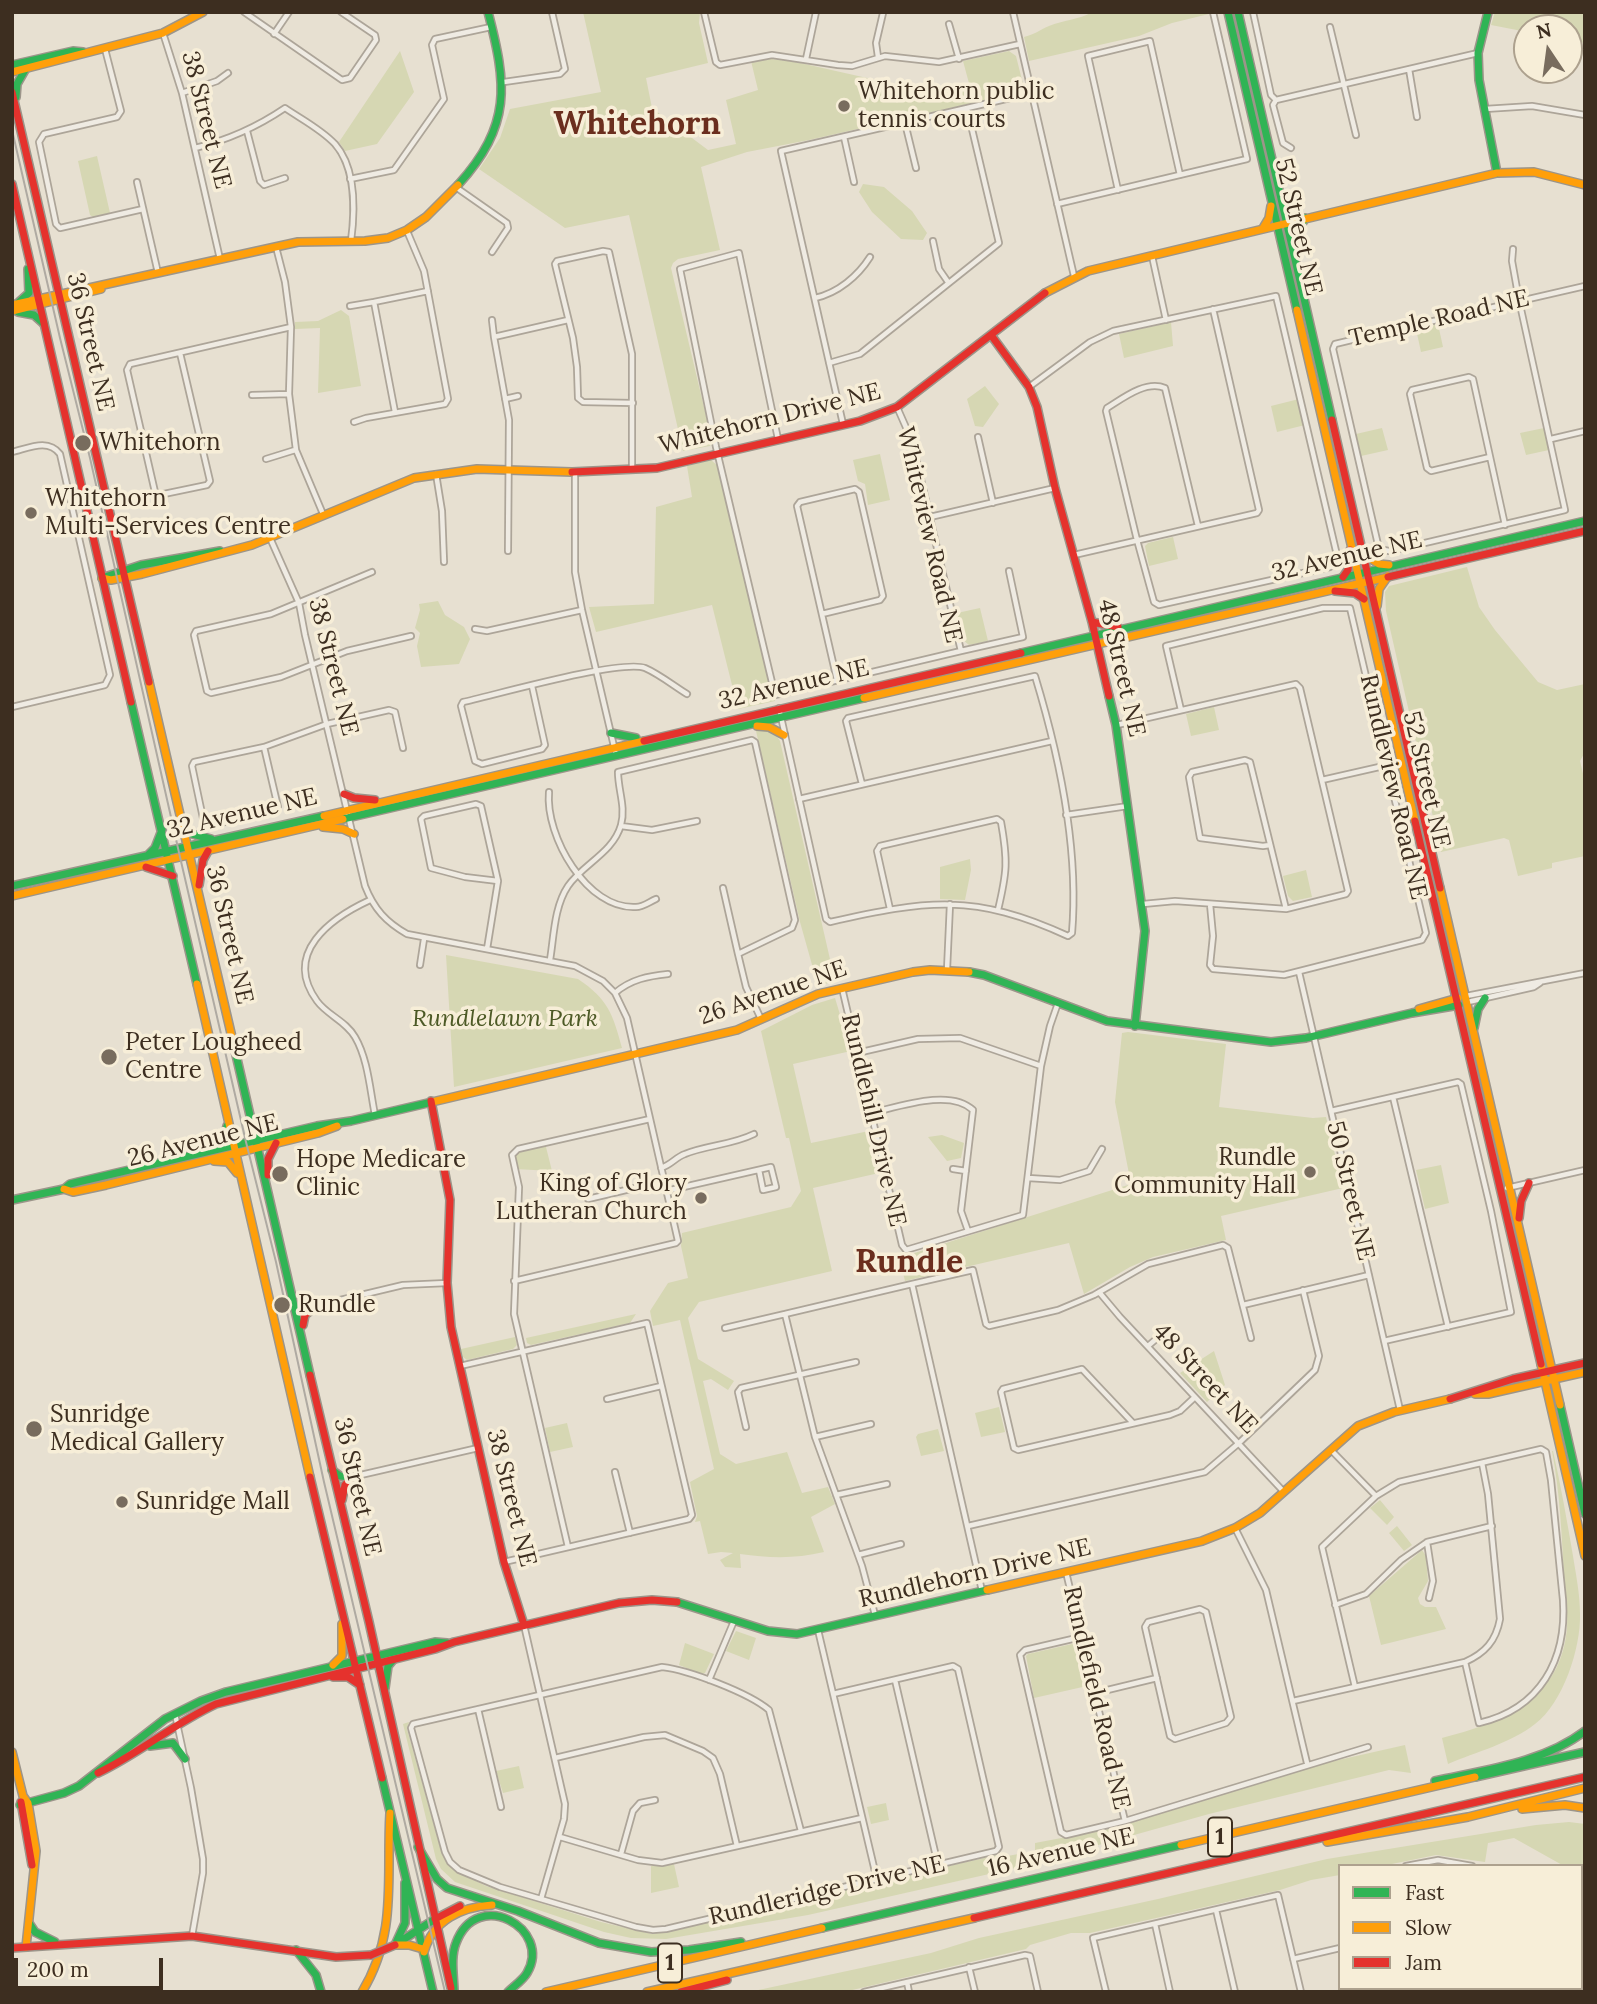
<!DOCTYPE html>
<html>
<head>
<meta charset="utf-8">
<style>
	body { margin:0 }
	#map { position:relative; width:1597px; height:2004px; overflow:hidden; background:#e7e0d1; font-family:Lora,serif }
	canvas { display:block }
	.frame { position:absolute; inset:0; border:14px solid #3d2e20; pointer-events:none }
	.legend { position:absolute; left:1338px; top:1864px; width:245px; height:126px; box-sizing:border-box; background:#f7eed8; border:2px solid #ada18e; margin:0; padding:9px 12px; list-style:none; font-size:21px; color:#3d2e20 }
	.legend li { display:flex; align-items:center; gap:14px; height:35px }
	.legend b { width:35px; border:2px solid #ada18e }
	.north { position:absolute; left:1513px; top:14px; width:70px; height:70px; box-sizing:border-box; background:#f7eed8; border:2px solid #ada18e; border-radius:50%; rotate:347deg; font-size:19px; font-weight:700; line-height:28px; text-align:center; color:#3d2e20 }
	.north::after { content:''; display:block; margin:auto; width:24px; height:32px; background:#786c5e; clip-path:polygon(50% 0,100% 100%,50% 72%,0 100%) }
	.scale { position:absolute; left:14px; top:1958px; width:149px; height:32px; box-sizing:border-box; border:4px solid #3d2e20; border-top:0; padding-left:9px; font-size:21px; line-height:24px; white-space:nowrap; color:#3d2e20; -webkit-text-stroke:5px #f7eed8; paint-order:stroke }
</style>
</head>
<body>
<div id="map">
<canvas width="1597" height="2004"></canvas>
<div class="frame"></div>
<ul class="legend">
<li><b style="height:9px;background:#30b455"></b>Fast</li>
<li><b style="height:9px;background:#ff9f0a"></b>Slow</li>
<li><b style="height:9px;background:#e5322d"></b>Jam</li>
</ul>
<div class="north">N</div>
<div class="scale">200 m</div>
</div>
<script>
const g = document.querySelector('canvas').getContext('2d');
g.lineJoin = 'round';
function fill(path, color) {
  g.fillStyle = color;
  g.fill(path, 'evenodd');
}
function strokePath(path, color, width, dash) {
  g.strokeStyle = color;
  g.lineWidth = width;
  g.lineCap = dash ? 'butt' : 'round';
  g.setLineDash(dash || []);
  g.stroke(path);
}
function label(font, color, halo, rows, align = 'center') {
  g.font = font + ' Lora,serif';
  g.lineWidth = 7;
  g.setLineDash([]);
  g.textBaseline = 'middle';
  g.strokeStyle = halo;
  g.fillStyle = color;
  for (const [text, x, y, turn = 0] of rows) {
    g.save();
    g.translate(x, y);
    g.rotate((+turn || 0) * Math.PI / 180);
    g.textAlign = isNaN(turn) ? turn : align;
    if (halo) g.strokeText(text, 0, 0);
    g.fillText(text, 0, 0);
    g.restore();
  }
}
fill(new Path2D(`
	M583,12h117l-1,11 9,40 -62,15 6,30 56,42 28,-6 -10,-44 32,-10 -7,-29 21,-2 24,3 142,32 32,-7 -7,-26 46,-10 7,5 7,28 -6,9 -208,47 -62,12 -46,15 19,83 -42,9 -5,4 -2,5 41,173 -2,5 -27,5 -54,-236 -64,13 -86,-59 21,-31 10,-29 91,-17z
	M1092,12h117v2l-37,9 -33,13 -110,25 -5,-24c12,-3 15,-7 25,-11 14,-6 30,-6 43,-14z
	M1495,12h90v31l-16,-3v-12h-42v4l-36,-7z
	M400,51l14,41 -37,52 -32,7 -6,-9z
	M97,156l13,57 -17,4 -3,-2 -12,-54z
	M863,184l21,3 28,24 15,22 -4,7 -22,-1 -29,-27 -13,-20z
	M341,310l8,6 12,70 -43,7 2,-65 -25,1v-7l23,-1z
	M1171,322l2,24 -49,12 -5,-24z
	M1438,324l5,23 -22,5 -5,-23z
	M985,386l14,18 -16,23 -8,-1 -8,-27z
	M1299,399l6,26 -28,7 -6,-26z
	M1382,428l6,22 -27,6 -5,-22z
	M1544,428l5,22 -23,5 -6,-22z
	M880,454l10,46 -22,5 -3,-21 -7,-3 -5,-21z
	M711,460l7,6 53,227 3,2 1,6 -37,8 -26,-104 -116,27 -7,-25 65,-3 2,-97 36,-10 -5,-31z
	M1173,537l5,22 -29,7 -4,-20 3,-3z
	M1467,567l12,40 16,23 43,52 19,8 28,-6v68l-5,9 5,21v74l-33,7v5l-34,8 -9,-36 -5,-2 -63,14 -55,-241 -1,-19 4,-6z
	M438,601l7,14 19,12 6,12 -11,25 -38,3 -4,-21 3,-13 -5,-5 5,-18 -1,-6z
	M980,608l8,33 -19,4 -6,-5 -6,-27z
	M1214,707l5,23 -28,6 -5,-22z
	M767,730l7,2 6,9 55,240 -17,5 -18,-64 -44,-191z
	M970,859l1,11 -6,30 -25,-1v-32z
	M1306,870l6,27 -19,4 -5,-5 -5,-20z
	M446,955l132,24c30,20 35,35 44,69l-168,39z
	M835,998l16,53 -58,13 18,79 58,-12 10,42 -66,15 19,83 -133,31 -11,16 10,41 36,22 -6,9 -17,-11 -8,2 17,73 16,10 51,-12 15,41 26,-6 7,17 -24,13 13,35c-29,7 -55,6 -84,2l1,14 -16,-1 -5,-7 13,-7 -12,-1 -13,2 -8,-33 -5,1 2,-6 -7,-34 24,-13 -34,-149 -27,6 -3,-15 18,-28 20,-5 -7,-32 1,-13 109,-26 10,-16 -12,-53h-3l-25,-107 51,-26z
	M1128,1032l98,12 -7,63 94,11 13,-1 17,71 -122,28 5,24 -73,17 -23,10 -46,27 -15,-51 -164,38 -7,-28 7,3 19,-6 207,-66 -16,-82 7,-69z
	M942,1135l22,8 -3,15 -14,3 -19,-24z
	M545,1143l7,28 -37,-2 -3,-14 6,-6z
	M1441,1165l8,38 -24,6 -9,-39z
	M636,1314l-6,9 -99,22 -4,-2 -1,-5z
	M515,1337l2,8 -4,4 -46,11 -4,-3 -2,-8z
	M1214,1351l11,34 -18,17 -27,-29z
	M999,1407l6,25 -24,5 -6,-24z
	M567,1423l6,24 -23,5 -5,-24z
	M938,1429l6,22 -23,5 -5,-19 2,-3z
	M1552,1451h1c8,35 14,70 20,105 3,19 7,38 7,58 1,34 -17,89 -45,110 -24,19 -59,28 -87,40l-6,-26c58,-15 120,-38 125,-111 1,-16 -2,-32 -3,-48 -2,-42 -4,-86 -12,-128z
	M1380,1500l14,17 -7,8 -17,-17z
	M1397,1526l15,19 -8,6 -15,-18z
	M1422,1550l4,6 2,25 -10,17 2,6 5,3h11l10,22 -65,16 -12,-49z
	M736,1631l20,7 -7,22 -23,-9z
	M685,1643l29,11 -9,19 -4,1 -22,-9z
	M1072,1644l6,4 9,38 -53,12 -8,-42 2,-2z
	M409,1722l-2,7 35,125 13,17 31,15 115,36 51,12 345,-79 5,2 33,-6v-8l79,-15 198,-62 93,-21 6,28 -22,-3 -180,44 -189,53 -212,48 -142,24 -35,-1 -27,-6 -149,-50 -14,-13 -5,-10 -33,-135z
	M519,1766l5,22 -21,5 -7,-22z
	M886,1803l3,17 -18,4 -4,-17z
	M1569,1822l16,2v53l-4,-2v-9h-17l-50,-28 -26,5 -3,19 -49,-7 -54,11h-42v9l-29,5 -31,10 -190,43h-19l-41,12 -4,4 -182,43h-95l182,-39 48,-15 179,-39 169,-40 209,-34z
	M674,1864l5,23 -28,6v-27z
	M1340,1987l155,1 6,4h-162z`), '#d6d7b3');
const street = new Path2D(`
	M244,12l98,68 8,-2 26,-38 -1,-5 -34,-23
	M704,12l12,50 4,3 52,-10 66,10 14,1 33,-10 54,6 81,-18
	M1013,12l61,264
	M1253,12l18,83 5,5
	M949,24l10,35
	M1330,27l26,108
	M163,33l19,60 38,166
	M274,34l15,-22
	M105,49l16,62 -4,6 -73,17 -5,8 17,82 4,4 83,-19
	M878,57l-2,-14 7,-30
	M806,59l10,-47
	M1409,69l8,48
	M504,82l56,-8 5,-5 -13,-57
	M182,93l35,-12 11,-8
	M1276,100l202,-47
	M1276,100l-3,5 10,38 8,5
	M1485,109l47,-3 53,9
	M905,123l11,45
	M247,131l13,50 4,4 21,-7
	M844,137l10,45
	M195,148c33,-8 62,-21 90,-40 16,11 36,21 50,36 21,24 20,67 16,97
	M350,179l44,-9 50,-71 -12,-54 3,-6 56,-12
	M137,182l21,91
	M457,188l50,35 1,5 -16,24
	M1118,190l-30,-134 62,-15 30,134
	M1057,204l190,-45 -34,-147
	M933,241l6,28 9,13
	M276,247l9,35 6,45 -2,67 7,56 27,64
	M1513,249l-1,12 7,39 46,210 -153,36 -23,5 -10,-2 -46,-200 2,-5c83,-20 166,-39 250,-58
	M1152,256l14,64
	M815,298c23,-5 43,-22 55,-41
	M350,306l24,-4
	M492,320l2,17
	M180,353l30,128 -3,4 -48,10 -4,-3 -28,-122 3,-6 161,-37
	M829,363l31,-9 139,-111 -32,-135
	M1029,387l61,-45 23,-11 163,-35 60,255v10l-6,6 -171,38 -5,-3 -17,-62 -31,-129 1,-3c16,-10 39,-28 58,-20l33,138
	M252,395l37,-1
	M505,399l13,-3
	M395,412l-21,-110 54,-11
	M354,422l12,-4 79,-14 3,-5 -24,-128 -17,-40
	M843,424l-62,-273 251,-58
	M978,437l15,66
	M778,439l-39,-186 -59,16 36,178 59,248 186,-44 -49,-210 -15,-34
	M1551,439l34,-8
	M12,452c17,-4 36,-14 48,2l50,221 -5,10 -93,22
	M1490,457l-59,14 -4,-3 -17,-74 2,-4 57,-13 4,2 32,146
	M266,459l29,-9
	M632,469v-115l-23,-102 -6,-1 -46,10 -2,3 18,74 4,29 1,31 5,4 50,1
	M575,472v100l7,38 34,145
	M436,474l6,37 2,51
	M930,517l125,-29
	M270,538l29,65 6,32 60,251c9,23 21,36 42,48l168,32 28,15 12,12 12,25 51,223 -2,2 -162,38
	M508,551l1,-131 -15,-83 74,-17
	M1074,555l183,-42 2,-3 -46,-201
	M372,572l-101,42 -75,17 -2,4 13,56 4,2 70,-16 66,-26 64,-15
	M822,614l58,-14 3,-4 -24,-104 -4,-3 -55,13 -3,4 40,174
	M475,629l12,2 95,-21
	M961,651l62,-14 -14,-66
	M532,686l13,59 -3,4 -60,15 -7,-3 -14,-55 2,-4c32,-7 158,-43 182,-34 14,6 29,18 42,26
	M779,708l47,211 4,3c97,-22 145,-29 238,14l4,-3c7,-83 -13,-178 -37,-257l-187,42 -2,3 16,63
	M1181,710l-15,-64 157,-38h27l76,325 -4,7 -138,35 -71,-6 -3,-4 3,-29 -3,-32
	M1117,725l179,-41 4,4 48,203 -2,3 -60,15 -111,-8 -32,3
	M264,747l14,60 -3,3 -67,16 -4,-3 -12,-57 2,-4z
	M264,747l63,-23 62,-14 6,2 8,36
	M1322,780l66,-15
	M549,792c-4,44 38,118 87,115 7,0 13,-5 20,-8
	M799,799l253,-58
	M1066,815l62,-9
	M621,826l31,4 45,-9
	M1270,845l-7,1 -63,-8 -11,-61 3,-5 53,-12 5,2 36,147
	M723,888l15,66
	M370,900c-39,18 -88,53 -53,101 10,14 29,20 38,36 13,22 15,53 20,78
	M890,909l-13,-58 3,-5 117,-27 4,3c7,39 6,50 -3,88
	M487,949l11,-68 -17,-75 -5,-2 -52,12 -3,3 10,49 34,9 33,4
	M550,960c4,-24 4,-53 18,-74 15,-22 45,-33 53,-61 5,-18 -3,-35 -3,-53l134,-32 3,2 40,178 -3,8 -54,26 8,33 15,32
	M420,965l4,-26
	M947,970l3,-66
	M1299,972l101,438
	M842,988l60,257 4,5 117,-35 18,-149 9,-40 8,-23
	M615,993c16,-14 34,-17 53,-19
	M1466,996l119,-23
	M1468,1002l66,-15 6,-4
	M857,1053l61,-14 42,-1 81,28
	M1393,1097l55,230
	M1331,1111l127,-29 3,2 30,127 20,101 -127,29
	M871,1113c27,-6 79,-25 102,-3l-12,101 7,20
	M661,1168c10,-3 15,-11 24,-14 22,-9 47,-9 69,-20
	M953,1169l13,2
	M1028,1178l32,2 29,-9 13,-22
	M1507,1188l78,-18
	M666,1191l105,-24 5,20 -13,3 -4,-20
	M588,1199l76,-18
	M1099,1292l21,25 163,174
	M1243,1305l126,-30
	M315,1306l88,-21 44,-2
	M725,1328l60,-14
	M1148,1346l21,-18
	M460,1366l187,-43 45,192 -3,4 -185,43
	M607,1399l54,-13
	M1133,1423l-51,-54 -79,20 -2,3 13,56 4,2 152,-35 10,-4 15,-14
	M746,1427l-8,-35 3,-4 115,-26
	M815,1437l56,-13
	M1331,1450l45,46
	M615,1472l15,61
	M352,1477l126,-29
	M836,1495l51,-11
	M968,1526l237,-54 34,-29 76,-73 4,-14 -16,-66
	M1235,1528l31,62 41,173
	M1427,1542l6,39 -4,17
	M568,1547l-54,-233 5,-127 -7,-32 6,-6 132,-30
	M858,1555l43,-11
	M1066,1572l59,249 243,-74
	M982,1591l-70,-307 61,-14 13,54 3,2 69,-16 36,-15 54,-31 75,-19 5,3 23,90
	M1335,1605l31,-11 35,-34 26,-18 65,-16
	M1200,1609l6,3 25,105 -5,6 -51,16 -5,-3 -25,-109 3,-5z
	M875,1615l-13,-49 -47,-129 -30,-123 127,-30
	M524,1625l41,179 -1,15 -23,80
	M818,1630l59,250
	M1081,1637l-56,13 -5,5 41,177 5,3 59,-14
	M709,1680l25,-59
	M895,1680l43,185
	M1355,1687l-33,-140 54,-51 23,-14 142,-33 5,3 5,28 12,120c4,60 -23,109 -84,123l-14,-61
	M1095,1693l62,-15
	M1293,1701l172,-39c20,-9 31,-21 35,-43l-12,-125 -6,-31
	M478,1709l23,98
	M175,1714l16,74 12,71v14l-11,63
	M555,1758l89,-21 21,-2 38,16 10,7 7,16 17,72
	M801,1831l-32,-121c-20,-17 -80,-40 -107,-43l-249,57 -2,4 34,124 5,10 9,8 41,17 136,40 17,3 13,-1 330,-78 3,-4 -41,-178 -5,-3 -120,28
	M560,1837l78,23 24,3 200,-45
	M621,1854l12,-43 7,-8 15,-3
	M1406,1866l32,-6 34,6
	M1216,1910l19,82
	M1581,1920l4,2
	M1155,1924l15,68
	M1293,1959l47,-11
	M969,1967l6,25
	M907,1982l2,10
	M1552,1988l2,4
	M864,1992l161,-37 5,1 8,36
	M1106,1992l-13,-54 185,-43 23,97`);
const fast = new Path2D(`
	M1228,12l69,298
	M1238,12l94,408
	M1488,12l-10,41 1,27 18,93
	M12,65l61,-14 10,1
	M16,97l1,-13 8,-14
	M458,185c54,-60 49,-100 30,-173
	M1296,250l3,-20 6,-12
	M19,302l10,-9 -1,-24
	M18,312l16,3 10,9
	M102,578l39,-13 79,-14
	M1021,653l564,-132
	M1109,696l7,29 29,206 -10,95
	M131,702l66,282
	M611,733l25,5
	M343,819l521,-121
	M185,832l26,7
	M147,856l8,-8 7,-18
	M12,886l312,-70
	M969,972l15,3 123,46 164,21 35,-4 106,-25 47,-8
	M1474,1028l4,-19 7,-11
	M234,1046l76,329
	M217,1149l7,-10 3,-13
	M12,1200l52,-11 6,-5 8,-2 239,-56 34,-5 81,-19
	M1560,1405l25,109
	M332,1470l8,6 12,1
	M677,1602l91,29 29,3 190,-44
	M385,1688l3,-22 5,-6
	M150,1746l23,-3 12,16
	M1475,1777l110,-25
	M382,1778l51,214
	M1435,1781c50,-11 108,-18 150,-50
	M20,1805l44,-12 15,-7 86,-67 36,-18 25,-9 209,-50 12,1
	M418,1847l19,32 10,9 71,23 81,32 52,9 38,-2 52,-8
	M29,1923l6,9 20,10
	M822,1928l359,-83
	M398,1943l37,-24
	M395,1945l10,-22v-40
	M296,1950l20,25 5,17
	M454,1992c0,-15 -4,-34 2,-49 21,-57 97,-14 71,30 -4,7 -13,13 -19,19`);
const slow = new Path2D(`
	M12,72l151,-39 40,-21
	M1263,228l6,-10 2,-12
	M1045,293l43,-22 409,-98 37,-1 51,13
	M12,305l286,-63 67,-1 23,-3 19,-8 19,-13 32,-32
	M1297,310l118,511
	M12,311l89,-22
	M1365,555l14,9 10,1
	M102,578l9,2 31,-6 110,-29 162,-67 63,-9 95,3
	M1377,606l2,-17 9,-13
	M149,682l85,364
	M864,698l524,-121
	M757,726l12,1 15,8
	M324,816l320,-75
	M323,827l20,2 11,5
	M1440,888l120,517
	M12,896l331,-77
	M197,984l113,493
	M1419,1009l39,-11
	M432,1102l305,-72 81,-36 95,-22 17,-2 39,2
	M214,1161l14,1 9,11
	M64,1189l9,3 33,-7 212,-52 19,-7
	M1541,1364l44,192
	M1475,1394h13l97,-22
	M987,1590l215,-49 33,-13 25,-15 98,-87 36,-14 56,-13
	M333,1665l9,-9v-32
	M12,1752l11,44 5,7 8,48 -10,96
	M1522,1809l43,-4 20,3
	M1327,1842l141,-25 117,-29
	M1181,1845l294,-68
	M395,1945h14l14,4
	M424,1952c9,-32 37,-45 68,-47
	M362,1992c36,-59 24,-114 28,-179
	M546,1992l276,-64
	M647,1992l327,-74`);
const jam = new Path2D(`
	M12,92l137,590
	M12,184l119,518
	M991,335l38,52 8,20 18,81 37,134 17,74
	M1332,420l108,468
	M572,472l85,-4 203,-47 37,-14 148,-114
	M1343,577l5,-7 2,-20
	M1388,577l197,-46
	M1335,591l20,2 9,6
	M1092,622l26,5
	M644,741l377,-88
	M344,794l10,4 21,2
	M1415,821l126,543
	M146,867l27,9
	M199,885l4,-25 5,-9
	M431,1101l19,99 -3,83 4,44 53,235 20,63
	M268,1175v-16l8,-16
	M1519,1218l2,-17 8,-18
	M303,1325l2,-10 10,-8
	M310,1375l59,247 82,366
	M1450,1399l63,-20 72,-16
	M310,1477l72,301
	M342,1500l3,-15 7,-8
	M333,1677h15l12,8
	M98,1773c42,-20 75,-49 118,-69l219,-55 19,-7 165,-39 33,-3 25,2
	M21,1802l11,63
	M974,1918l611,-141
	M435,1919l25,-13
	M12,1948l180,-12 144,21 35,-2
	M681,1992l46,-12`);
strokePath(street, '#ada599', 8);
strokePath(fast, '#9c958a', 10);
strokePath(slow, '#9c958a', 10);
strokePath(jam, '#9c958a', 10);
strokePath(street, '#efebe3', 4.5);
strokePath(fast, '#30b455', 7);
strokePath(slow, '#ff9f0a', 7);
strokePath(jam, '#e5322d', 7);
strokePath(new Path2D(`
	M12,130l48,208 30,120 90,399 66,285 30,120 48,220 121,510`), '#afaaa2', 2);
const jamBridge = new Path2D(`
	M371,1955l24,-10`);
strokePath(jamBridge, '#9c958a', 10, []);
strokePath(jamBridge, '#e5322d', 7);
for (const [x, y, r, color] of [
	[844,106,7,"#786c5e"],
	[83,443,9,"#786c5e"],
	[31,513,7,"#786c5e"],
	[109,1057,9,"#786c5e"],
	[1310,1172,7,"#786c5e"],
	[280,1174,9,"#786c5e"],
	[701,1198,7,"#786c5e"],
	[282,1305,9,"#786c5e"],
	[34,1429,9,"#786c5e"],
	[122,1502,7,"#786c5e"]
]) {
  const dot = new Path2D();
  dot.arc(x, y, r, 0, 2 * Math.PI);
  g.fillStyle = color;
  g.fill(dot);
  strokePath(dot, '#f7eed8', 2.5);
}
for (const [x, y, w] of [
	[1220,1837,24],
	[670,1963,24]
]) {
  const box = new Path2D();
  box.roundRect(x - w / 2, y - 19.5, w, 39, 5);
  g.fillStyle = '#f7eed8';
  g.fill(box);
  strokePath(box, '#3d2e20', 2);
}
label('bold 23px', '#3d2e20', null, [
	["1",1220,1837],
	["1",670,1963]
]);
label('24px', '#3d2e20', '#f7eed8', [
	["Whitehorn public",858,92],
	["tennis courts",858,120],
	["Whitehorn",99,443],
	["Whitehorn",45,499],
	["Multi-Services Centre",45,527],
	["Peter Lougheed",125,1043],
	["Centre",125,1071],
	["Rundle",1296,1158,"right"],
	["Community Hall",1296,1186,"right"],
	["Hope Medicare",296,1160],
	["Clinic",296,1188],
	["King of Glory",687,1184,"right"],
	["Lutheran Church",687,1212,"right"],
	["Rundle",298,1305],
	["Sunridge",50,1415],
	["Medical Gallery",50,1443],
	["Sunridge Mall",136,1502]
], 'left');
label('24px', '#3d2e20', '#f7eed8', [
	["38 Street NE",206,120,76],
	["52 Street NE",1298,227,77],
	["Temple Road NE",1439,319,-13],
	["36 Street NE",90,342,77],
	["Whitehorn Drive NE",770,419,-14],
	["Whiteview Road NE",929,535,77],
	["32 Avenue NE",1347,557,-13],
	["38 Street NE",333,667,76],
	["48 Street NE",1121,668,77],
	["32 Avenue NE",794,685,-13],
	["52 Street NE",1426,780,77],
	["Rundleview Road NE",1393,787,77],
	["32 Avenue NE",242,814,-13],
	["36 Street NE",229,935,77],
	["26 Avenue NE",773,993,-19],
	["Rundlehill Drive NE",873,1120,77],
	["26 Avenue NE",203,1141,-14],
	["50 Street NE",1350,1191,77],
	["48 Street NE",1205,1379,47],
	["36 Street NE",357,1487,77],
	["38 Street NE",511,1498,76],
	["Rundlehorn Drive NE",975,1574,-13],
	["Rundlefield Road NE",1096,1698,77],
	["16 Avenue NE",1061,1853,-13],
	["Rundleridge Drive NE",827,1891,-13]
]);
label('italic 24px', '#4d5a26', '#f7eed8', [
	["Rundlelawn Park",505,1019]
]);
label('bold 32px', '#6b2e1e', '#f7eed8', [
	["Whitehorn",637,125],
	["Rundle",909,1263]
]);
</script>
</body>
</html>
